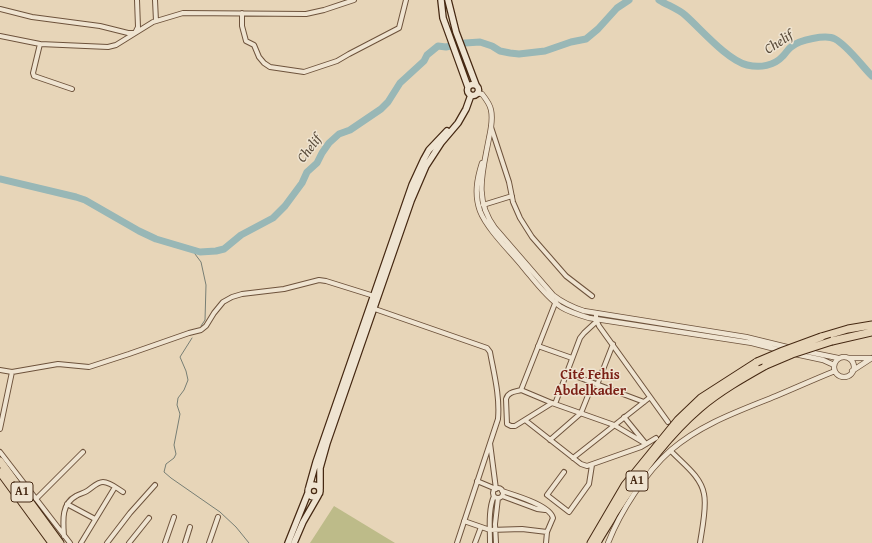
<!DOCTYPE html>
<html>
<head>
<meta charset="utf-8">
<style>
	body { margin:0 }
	canvas { display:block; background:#e7d5b8 }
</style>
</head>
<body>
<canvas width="872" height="543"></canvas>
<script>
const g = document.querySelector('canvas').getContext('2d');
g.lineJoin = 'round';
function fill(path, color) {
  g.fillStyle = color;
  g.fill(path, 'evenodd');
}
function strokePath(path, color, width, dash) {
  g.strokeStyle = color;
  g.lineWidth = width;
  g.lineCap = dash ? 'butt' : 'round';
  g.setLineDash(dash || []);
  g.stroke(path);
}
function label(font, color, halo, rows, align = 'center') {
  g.font = font + ' "Gentium Book Plus",serif';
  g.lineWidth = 3;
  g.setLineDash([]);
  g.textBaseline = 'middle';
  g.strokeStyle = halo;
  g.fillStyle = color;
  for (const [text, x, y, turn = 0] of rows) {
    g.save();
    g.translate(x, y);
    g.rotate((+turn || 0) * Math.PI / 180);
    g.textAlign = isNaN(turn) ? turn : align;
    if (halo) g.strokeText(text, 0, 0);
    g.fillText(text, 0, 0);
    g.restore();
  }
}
fill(new Path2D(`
	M334,506l61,37h-85z`), '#bdbb89');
strokePath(new Path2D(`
	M192,250l9,12 5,23 -1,35 -4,6
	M192,338l-12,19 6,14 2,9 -4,10 -6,8 -1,7 3,9 -6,31 2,9 -2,4 -8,6 -2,8 7,6 49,34 16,15 13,16`), '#777e74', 1);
strokePath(new Path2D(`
	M659,0c8,5 19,9 26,15 16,14 42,45 62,50 13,3 27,1 36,-9 3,-3 5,-7 8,-9 8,-7 35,-13 44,-8 13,7 26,26 37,37
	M0,179l76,18 9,3 54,31 17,8 44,13 16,-1 8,-2 17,-14 32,-17 12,-12 17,-23 5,-11 10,-9 5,-10 7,-10 10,-9 11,-4 31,-21 7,-7 12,-19 24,-22 3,-6 11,-9 8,1 19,-4 15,-1 12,4 8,5 10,2 9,1 26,-3 26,-9 15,-3 12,-10 19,-21 12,-8`), '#98b7b6', 7);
const minor = new Path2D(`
	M155,0l1,21
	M0,9l32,8 68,9 28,7h7l3,-6 -1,-27
	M242,13v13l4,15 8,4 5,12 5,6 6,4 34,5 33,-11 12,-7 50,-26 7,-28
	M0,36l40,8 68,3 8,-2 37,-23 30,-9 123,1 18,-4 30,-10
	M40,44l-7,29 1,3 38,13
	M491,127l18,55 4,20 7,16 12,19 34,39 26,20
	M483,205l29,-9
	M372,308l115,40 3,4c4,22 10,44 8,67l-41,124
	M596,313v6l3,7 69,96
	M538,346l34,12
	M0,370l12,2 46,-8 31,3 40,-13 60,-21 12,-3 5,-4 8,-13 9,-11 9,-5 10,-3 42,-5 35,-9 7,1 48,15
	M567,373l77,29
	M597,385l16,-41
	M521,390l31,13 62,22 32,19 -22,-27
	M552,403l-37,23h-4l-4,-2 -1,-25c2,-7 8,-7 15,-9l35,-89
	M555,404l25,-66 4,-5 13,-12
	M525,420l56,44 6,2 54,-19 15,-9
	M0,429l12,-57
	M550,440l31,-27 12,-30
	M490,443l6,46
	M671,451c11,12 30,25 33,43 3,13 -2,35 -4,49
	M0,452l70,91
	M573,458l76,-60
	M564,472l-17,23 22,17 20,-28 3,-19
	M477,481l19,8
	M493 493a5 5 0 1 1 10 0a5 5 0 1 1-10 0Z
	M502,491c12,4 48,14 51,27l-6,14 -1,11
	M502,496l35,13 8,1
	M36,499l47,-47
	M67,504l28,15
	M464,521l26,9 32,-1 25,3
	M64,536c-1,-15 -3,-32 12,-40 3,-2 8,-3 11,-5 5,-3 10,-9 16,-9 7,0 15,7 20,10
	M81,543l34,-56
	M107,543l23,-30 25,-28
	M129,543l20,-25
	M165,543l9,-26
	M185,543l5,-16
	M209,543l9,-26
	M475,543l6,-16
	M490,543c0,-15 -2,-33 4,-47
	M496,543l-1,-19 3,-26`);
const tertiary = new Path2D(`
	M477,93l5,1c4,5 8,10 9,16 2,9 0,19 -2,28 -6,33 -16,61 6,90l58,67c10,8 19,12 31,16l162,26 45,11
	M482,163c-5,16 -8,31 -2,48 7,18 30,40 43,56 11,13 23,30 38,40 8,5 18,8 28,11l163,25 31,8
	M804,351l34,7
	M795,354l28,6 11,5
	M834 367a10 10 0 1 1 20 0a10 10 0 1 1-20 0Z
	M849,358h21
	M852,371l20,-13
	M608,543c12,-31 37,-70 63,-93 30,-26 68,-39 105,-54 19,-8 39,-17 59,-25`);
const secondary = new Path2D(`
	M441,0l2,18 25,69
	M448,0l8,32 20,53
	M467.5 90a5.5 5.5 0 1 1 11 0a5.5 5.5 0 1 1-11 0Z
	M308 491a6 6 0 1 1 12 0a6 6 0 1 1-12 0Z
	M309,487l7,-25 96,-277 12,-26 5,-9 18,-19
	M320,489v-21l7,-25 84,-242 15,-35 15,-23 17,-20 8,-14 5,-14
	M288,543l20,-50
	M294,543l9,-21 15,-26`);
const motorway = new Path2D(`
	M821,337l27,-8 24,-4
	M832,341l40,-9
	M0,461l60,82
	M0,472l52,71
	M591,543l34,-58 53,-65 23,-22 56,-36
	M597,543c5,-10 12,-19 17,-29 24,-38 52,-77 86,-106 20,-17 43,-30 66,-43`);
strokePath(minor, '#6e533c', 6);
strokePath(tertiary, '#6e533c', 6);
strokePath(secondary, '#452812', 8);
strokePath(motorway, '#452812', 9);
strokePath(minor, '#efe4d1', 4);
strokePath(tertiary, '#efe4d1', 4.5);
strokePath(secondary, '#efe4d1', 5.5);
strokePath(motorway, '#e7d5b8', 7);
const motorwayBridge = new Path2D(`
	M757,362l26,-11 38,-14
	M766,365l26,-11 40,-13`);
strokePath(motorwayBridge, '#452812', 9, []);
strokePath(motorwayBridge, '#e7d5b8', 7);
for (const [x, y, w] of [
	[637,481,22],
	[22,492,22]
]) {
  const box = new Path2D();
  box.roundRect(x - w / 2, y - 10, w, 20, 3);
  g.fillStyle = '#efe4d1';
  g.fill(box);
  strokePath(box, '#452812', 1);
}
label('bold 12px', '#452812', null, [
	["A1",637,481],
	["A1",22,492]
]);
label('italic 14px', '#5a4c3b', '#efe4d1', [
	["Chelif",779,43,-33],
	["Chelif",310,149,-53]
]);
label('bold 14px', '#7a1f14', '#efe4d1', [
	["Cité Fehis",590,375],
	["Abdelkader",590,391]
]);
</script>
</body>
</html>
